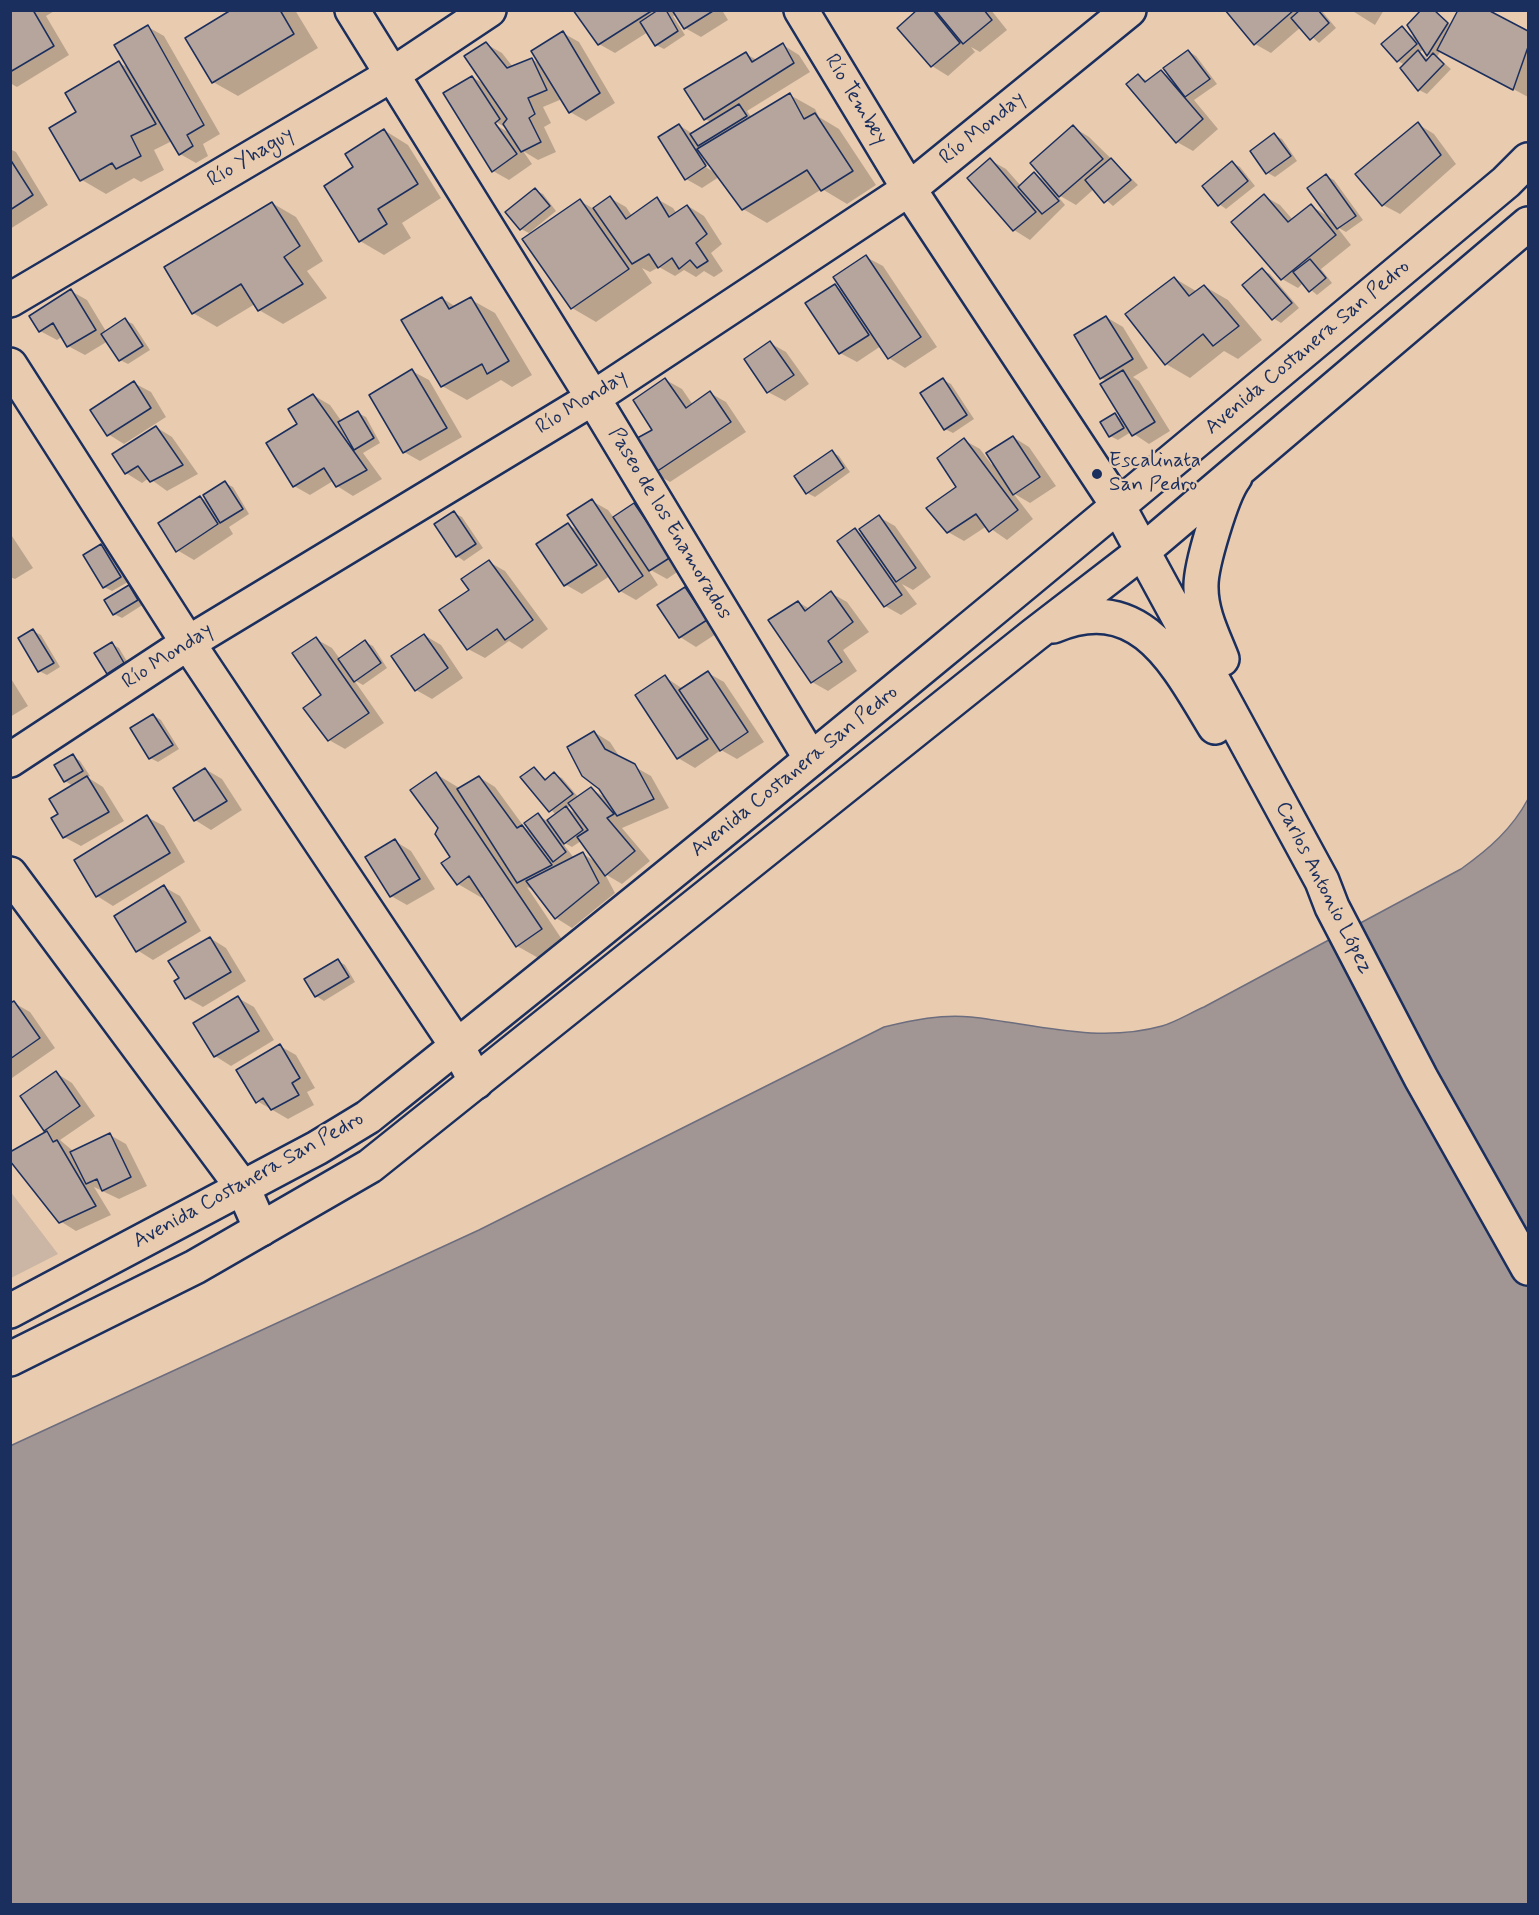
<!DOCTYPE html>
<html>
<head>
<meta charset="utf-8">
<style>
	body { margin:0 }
	#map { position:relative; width:1539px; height:1915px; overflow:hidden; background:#e9ccb0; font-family:Mynerve,sans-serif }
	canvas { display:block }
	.frame { position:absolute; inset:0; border:12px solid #1b2f5e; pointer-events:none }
</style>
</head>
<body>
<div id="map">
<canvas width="1539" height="1915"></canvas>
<div class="frame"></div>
</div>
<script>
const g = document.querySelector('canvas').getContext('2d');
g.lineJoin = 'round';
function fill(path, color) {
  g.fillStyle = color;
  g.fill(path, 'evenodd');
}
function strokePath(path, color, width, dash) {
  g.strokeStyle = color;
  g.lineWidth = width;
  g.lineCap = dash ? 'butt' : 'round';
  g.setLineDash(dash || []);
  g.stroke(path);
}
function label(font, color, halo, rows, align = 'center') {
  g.font = font + ' Mynerve,sans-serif';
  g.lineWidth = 4.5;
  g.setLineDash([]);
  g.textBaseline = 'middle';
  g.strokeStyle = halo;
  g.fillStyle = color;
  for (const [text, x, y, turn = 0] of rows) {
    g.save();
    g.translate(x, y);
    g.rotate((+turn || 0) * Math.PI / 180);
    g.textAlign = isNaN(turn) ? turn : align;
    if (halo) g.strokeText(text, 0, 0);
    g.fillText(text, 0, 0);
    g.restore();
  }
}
fill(new Path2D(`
	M10,1191l48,63 -47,24h-1z`), '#cbb5a4');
const water = new Path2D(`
	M1528,799v1105h-1517l-1,-458 469,-216 405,-203c29,-7 57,-13 87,-10 64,7 126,27 191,9 14,-4 28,-13 42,-19l257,-138c28,-20 51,-40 67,-70z`);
fill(water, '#a29694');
strokePath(water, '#6c6d7e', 1.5);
fill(new Path2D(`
	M10,10h46l-10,6 23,39 -52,32 -7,-4z
	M234,10h61l23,38 -80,48 -25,-14z
	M575,10h147l6,10 -27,17 -16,-9 -9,-13 -3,1 12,19 -21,14 -8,-4 -8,-13 -33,21 -16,-9z
	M920,10h71l16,20 -27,22 -9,-5 4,5 -27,24 -16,-10 -33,-38z
	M1227,10h94l15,18 -17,15 -18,-16 -30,26 -16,-9z
	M1351,10h33l-9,15z
	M1423,10h12l16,15 34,-15 43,23v64l-87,-47 -4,7 14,12 -24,25 -8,-4 -17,-22 3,-3 -7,-4 4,-33 16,12zM1424,49l7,8 -2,3 -9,-8z
	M148,27l16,9 56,98 -17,10 5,12 -12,7 -16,-9 -8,-13 -18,9 10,20 -23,12 -7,-4 -28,16 -24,-14 -4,-67 41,-50 10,5z
	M563,33l16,9 36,61 -29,18 -16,-9 -8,-13 -19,8 8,16 -7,4 12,25 -18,8 -15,-9 9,13 -23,16 -16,-9 -21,-94 14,8v-41l16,9 11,14 19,-8 9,6zM489,118l19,11v3l-21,-12z
	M783,45l16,10 11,17 -63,39 5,7 38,-23 25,14 4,8 20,12 37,56 -29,19 -25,-15 -55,34 -24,-14 -24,-32 -17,11 -16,-9 -7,-54 14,9 18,-12 -6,-3 41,-65 11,6zM700,161l14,8v3l-15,-9z
	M1188,51l8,5 21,28 -23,16 24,29 -25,22 -16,-9 -39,-66 10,5 13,-9 12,6z
	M1418,124l16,10 22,30 -56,50 -17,-9z
	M1073,127l16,10 49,48 -25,21 -19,-17 -18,16 -21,-12 10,12 -35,35 -16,-10 -45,-52 21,-18 16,9 15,17 13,-12 13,7z
	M384,130l24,15 33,53 -39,25 9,15 -27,17 -24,-14 -5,-73z
	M1274,135l8,4 15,22 -22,16 -7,-4z
	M10,149l6,3 32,53 -38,24z
	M1233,163l7,4 15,19 -29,23 -7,-5z
	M1326,176l8,4 29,40 -17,12 -9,-5 14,18 -30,24 11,14 -15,12 -14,-12 -5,5 -16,-9 -18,-83 16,9 13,15 18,-14 20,12z
	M535,190l8,4 13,17 -27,22 -8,-4z
	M610,198l16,9 6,9 25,-17 16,9 4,6 11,-8 16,10 18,28 -11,9 12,18 -9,6 -10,-6 -8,6 -12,-7 -9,6 -16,-9 -9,5 -8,-4 10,15 -56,39 -24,-14 8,-107 14,8z
	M272,203l24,14 27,44 -16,10 20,27 -44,26 -24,-14 -4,-6 -38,23 -24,-14z
	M866,257l17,9 54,81 -32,21 -16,-10 -8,-12 -24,16 -17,-9 -5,-67 9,5z
	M1262,270l8,4 29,34 -18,15 -8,-5z
	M1174,278l22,13 8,-5 24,14 34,40 -24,19 -14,-8 -34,27 -24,-14z
	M71,291l16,9 20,33 18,-13 8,4 17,26 -22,14 -8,-4 -12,-19 -23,14 -17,-9 -5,-10 -6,4 -17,-9z
	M442,298l14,9 14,-8 25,14 37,62 -20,12 -11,-7 -34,20 -25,-14z
	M1106,317l17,10 25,41 -15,9 6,4 31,50 -21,13 -18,-12 -13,8 -8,-4 5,-21 9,5 -17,-39 -6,-3z
	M770,343l16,9 23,32 -24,17 -17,-9z
	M412,371l17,9 33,57 -42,24 -16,-9z
	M666,380l16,9 11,16 17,-12 16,9 20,30 -76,50 -16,-9 1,-43z
	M943,380l8,4 23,35 -21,14 -8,-4z
	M134,383l17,9 15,25 -42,27 -16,-10z
	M313,395l17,10 12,17 16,-9 8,4 14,26 -17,10 19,26 -29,17 -16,-10 -4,-5 -23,14 -16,-9 5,-61z
	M156,427l16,10 26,37 -31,17 -18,-13 -7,5 -16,-10z
	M1013,437l16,10 27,39 -26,17 -17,-10 20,26 -26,21 -20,-14 -23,15 -16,-9 10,-45 6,-47 16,9 12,16z
	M832,452l7,4 11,16 -35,25 -8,-4z
	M225,483l8,4 16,27 -20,13 4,7 -39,26 -17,-10 23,-53 10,6z
	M592,501l16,9 6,8 20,-14 16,10 36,52 -19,13 -20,-11 11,17 -22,15 -16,-9 -10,-15 -28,18 -16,-9 2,-60 12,6z
	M454,513l8,4 21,31 -19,13 -7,-5z
	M879,517l16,9 36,51 -18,13 -11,-6 15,20 -16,11 -16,-9 -30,-76 11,6z
	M10,533l23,35 -18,11 -5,-2z
	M101,546l8,4 19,32 -16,9 -8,-4z
	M489,562l16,9 43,58 -26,20 -13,-8 -24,17 -17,-9 3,-59z
	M129,587l7,4 8,13 -22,14 -8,-4z
	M685,589l16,9 21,32 -26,17 -16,-10z
	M831,593l16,9 22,30 -26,18 14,21 -29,20 -16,-9 -14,-80 12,7z
	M33,631l8,4 19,32 -13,8 -8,-4z
	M424,635l17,10 22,33 -31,21 -16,-9z
	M316,639l16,9 8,11 25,-17 8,4 14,22 -24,17 -9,-5 30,43 -39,26 -16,-9z
	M112,644l7,4 12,20 -16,9 -7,-5z
	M708,673l16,9 40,60 -27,17 -16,-9 -26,18 -17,-10 -41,-62 28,-19 18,12z
	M10,677l18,29 -18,11z
	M153,715l8,5 18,29 -21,13 -8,-4z
	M594,732l16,10 11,17 30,17 18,32 -47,20 28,33 -28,23 -17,-10 10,19 -43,35 -16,-10 -20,-27 -9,-4 38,57 -23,16 -25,-14 -33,-50 -2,2 -24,-14 -6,-27 -13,-29 -3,-54 25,15 18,-12 16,10 30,41 8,5 5,-18 9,6 9,-6 -34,-38 12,-9 13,12 7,-6 8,4 17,20 12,-9 17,10zM571,805l7,10 -11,-7zM561,841l11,6 9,-6 15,21 -13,-8 -9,4z
	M73,756l7,5 10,15 -3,1 16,10 21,34 -43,25 -17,-9 9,-51 -8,-5z
	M205,769l17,10 20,31 -31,20 -16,-10z
	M147,817l17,9 21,36 -72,44 -16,-10z
	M395,841l16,10 24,38 -28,16 -16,-9z
	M164,887l16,9 21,35 -48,29 -16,-10z
	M210,938l16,10 20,33 -43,26 -16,-9z
	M338,961l7,4 10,17 -31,19 -8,-5z
	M238,998l16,9 20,33 -43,26 -16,-10 -20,-33z
	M14,1003l16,9 25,36 -43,30 -2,-73z
	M280,1046l16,9 19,33 -8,4 7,13 -26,14 -31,-18z
	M56,1073l16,10 23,33 -35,24 13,11 37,-16 16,9 21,42 -28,13 -25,-12 17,28 -35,16 -16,-10 -50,-68 39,-21 -4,-2z`), '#0003');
const building = new Path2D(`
	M10,10h23l21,36 -44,26z
	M231,10h49l14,24 -82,49 -27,-45z
	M573,10h80l-55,35z
	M658,10h8l12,21 -23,15 -15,-24z
	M672,10h41v1l-29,18z
	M917,10h16l27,33 -29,24 -34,-39z
	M935,10h49l8,10 -29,24z
	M1225,10h69l-40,35z
	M1300,10h18l11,13 -19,17 -19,-22z
	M1421,10h13l14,13 -21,33 -20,-31z
	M1458,10h30l40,21v16l-15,43 -76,-40z
	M148,25l56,100 -17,10 6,11 -14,9 -65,-110z
	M1402,26l15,18 -20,18 -16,-18z
	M563,31l37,62 -31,20 -38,-62z
	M486,42l21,26 25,-10 15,32 -19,8 7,16 -6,4 12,24 -20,10 -18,-28 4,-5 -43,-63z
	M783,43l11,20 -90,57 -20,-31 62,-37 6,10z
	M1188,50l22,29 -25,18 -22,-29z
	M1418,50l8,11 7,-8 11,11 -26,27 -18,-23z
	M119,61l37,63 -25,12 10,20 -25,13 -4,-6 -32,18 -31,-53 27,-16 -11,-19z
	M1161,70l42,49 -27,24 -50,-59 12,-10 7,8z
	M472,76l28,43 -5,4 22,31 -25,18 -49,-79z
	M790,93l14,26 11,-6 38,58 -32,20 -14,-21 -65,40 -45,-61z
	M739,104l8,12 -49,30 -8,-12z
	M1418,122l23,33 -59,51 -27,-32z
	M679,124l27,42 -21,14 -27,-43z
	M1073,125l30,34 -44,38 -29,-34z
	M384,129l34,55 -40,25 9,15 -28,18 -35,-56 29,-19 -8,-13z
	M1274,133l17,23 -25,18 -16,-23z
	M990,158l46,54 -23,19 -46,-53z
	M1111,158l20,22 -27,23 -19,-23z
	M10,159l23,36 -23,15z
	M1232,161l16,20 -30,25 -16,-20z
	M1034,172l25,29 -17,13 -24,-27z
	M1326,174l30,42 -19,13 -30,-41z
	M535,188l15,18 -30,24 -15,-18z
	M1264,194l24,28 23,-18 25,31 -55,45 -50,-58z
	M610,196l16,23 31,-22 12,20 18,-12 20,29 -11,9 12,18 -11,7 -7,-8 -11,9 -7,-11 -14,10 -9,-14 -17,10 -39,-56z
	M580,199l49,70 -58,40 -49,-70z
	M272,202l28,44 -16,11 19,27 -45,27 -17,-27 -49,30 -28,-47z
	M866,255l55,82 -33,22 -55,-82z
	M1310,259l16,19 -17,14 -16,-20z
	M1262,268l30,35 -20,17 -30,-35z
	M1174,277l15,19 15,-11 35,41 -26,20 -10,-12 -38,31 -40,-51z
	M835,284l34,51 -30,19 -34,-51z
	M71,289l25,41 -29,17 -14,-24 -14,9 -10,-16z
	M442,297l7,12 22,-12 38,64 -22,13 -5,-10 -41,23 -40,-67z
	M1106,316l27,43 -33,20 -26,-44z
	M125,318l18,28 -24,15 -18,-27z
	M770,341l24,34 -27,18 -23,-34z
	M412,369l35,59 -44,25 -34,-58z
	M1123,370l32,52 -23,14 -32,-52z
	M665,378l21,30 24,-17 21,31 -78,52 -23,-32 22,-12 -19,-30z
	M943,378l24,37 -23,15 -24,-37z
	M134,381l17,27 -44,28 -17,-26z
	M313,394l54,76 -31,17 -12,-19 -31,19 -27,-44 31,-19 -9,-15z
	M358,411l16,27 -20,12 -16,-28z
	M1115,413l9,15 -15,9 -9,-15z
	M156,426l27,39 -33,17 -12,-16 -13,8 -13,-20z
	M1013,436l27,41 -27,18 -27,-42z
	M964,438l54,72 -29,22 -13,-18 -29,19 -21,-25 30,-21 -19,-29z
	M832,450l12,18 -38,26 -12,-18z
	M225,481l18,28 -23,14 -17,-28z
	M200,496l18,28 -42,28 -18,-29z
	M592,499l51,77 -24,16 -52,-77z
	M634,503l37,54 -22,14 -36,-54z
	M454,511l22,33 -20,13 -22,-33z
	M879,515l37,53 -20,14 -37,-53z
	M568,523l29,42 -33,21 -28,-42z
	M855,528l47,67 -18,12 -47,-66z
	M101,544l20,33 -18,11 -20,-33z
	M489,560l44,60 -28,20 -8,-11 -30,21 -28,-40 30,-20 -8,-11z
	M129,585l9,15 -25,15 -9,-15z
	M685,587l22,33 -28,18 -22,-33z
	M831,591l22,31 -25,19 14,21 -31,21 -43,-63 30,-19 7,10z
	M33,629l21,34 -16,9 -20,-34z
	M424,634l24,34 -33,23 -24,-35z
	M316,637l53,76 -41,28 -25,-33 18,-13 -29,-42z
	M365,640l16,23 -27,19 -16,-23z
	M112,642l12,21 -17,11 -13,-21z
	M708,671l40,61 -28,19 -41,-61z
	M665,675l43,64 -31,20 -42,-64z
	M153,714l20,31 -24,14 -19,-31z
	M594,731l11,18 30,15 19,35 -37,17 -18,-27 -17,-13 -15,-29z
	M73,754l10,17 -19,11 -10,-17z
	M534,767l11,13 9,-8 19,22 -24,18 -29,-35z
	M205,768l22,33 -33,20 -21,-33z
	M436,772l106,157 -26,18 -47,-71 -12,9 -16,-22 9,-6 -15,-23 3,-6 -28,-38z
	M87,776l22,36 -46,26 -12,-20 7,-4 -9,-15z
	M479,776l38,52 5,-3 30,40 -35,18 -60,-94z
	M591,787l23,27 -7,4 28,33 -30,25 -28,-39 11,-7 -20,-27z
	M566,806l17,24 -19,14 -17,-24z
	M538,813l28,39 -13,10 -29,-39z
	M147,815l23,38 -74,44 -22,-37z
	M395,839l25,40 -30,18 -25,-40z
	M583,852l16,31 -44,36 -29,-38z
	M164,885l22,37 -50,30 -22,-36z
	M210,937l21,35 -46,27 -11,-18 5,-3 -11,-17z
	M338,959l11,18 -34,20 -11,-18z
	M238,996l21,35 -45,26 -21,-34z
	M14,1001l26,37 -30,21v-56z
	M280,1044l20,34 -8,5 7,12 -28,15 -8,-12 -7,5 -20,-33z
	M56,1071l24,35 -36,25 -24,-35z
	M47,1131l6,11 4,-2 39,66 -37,17 -49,-62v-9z
	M110,1133l21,44 -29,14 -5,-12 -11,5 -16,-32z`);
fill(building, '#b6a59c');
strokePath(building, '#1b2f5e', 1.5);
const minor = new Path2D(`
	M352,10l241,388 218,361
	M801,10l108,179 209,317
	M10,300l383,-226 96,-64
	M10,365l178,278 269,403 19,36
	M10,760l178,-117 405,-245 316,-209 220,-179
	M10,874l233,314 18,41`);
const major = new Path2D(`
	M1118,506l204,375 10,26 89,171 107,190
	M1053,626c88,-37 124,39 162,101
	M1222,659c-9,-23 -21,-46 -21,-71 -1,-21 21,-94 34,-111
	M10,1311l307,-163 51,-31c385,-306 762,-620 1138,-935l22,-22
	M10,1359l185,-92 175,-101 664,-531 109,-84 385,-327`);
strokePath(minor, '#1b2f5e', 38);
strokePath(major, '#1b2f5e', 38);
strokePath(minor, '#e9ccb0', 33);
strokePath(major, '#e9ccb0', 33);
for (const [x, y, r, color] of [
	[1097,474,6,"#1b2f5e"]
]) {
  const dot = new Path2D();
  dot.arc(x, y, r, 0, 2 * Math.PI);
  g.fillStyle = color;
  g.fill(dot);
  strokePath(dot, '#e9ccb0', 2);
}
label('21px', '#1b2f5e', '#e9ccb0', [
	["Río Tembey",855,100,59],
	["Río Monday",983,129,-39],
	["Río Yhaguy",251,158,-31],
	["Avenida Costanera San Pedro",1308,348,-40],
	["Río Monday",582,403,-32],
	["Paseo de los Enamorados",669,524,59],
	["Río Monday",168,657,-33],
	["Avenida Costanera San Pedro",795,772,-39],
	["Carlos Antonio López",1323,888,63],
	["Avenida Costanera San Pedro",249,1181,-29]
]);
label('21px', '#1b2f5e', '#e9ccb0', [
	["Escalinata",1109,462],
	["San Pedro",1109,486]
], 'left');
</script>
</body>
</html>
